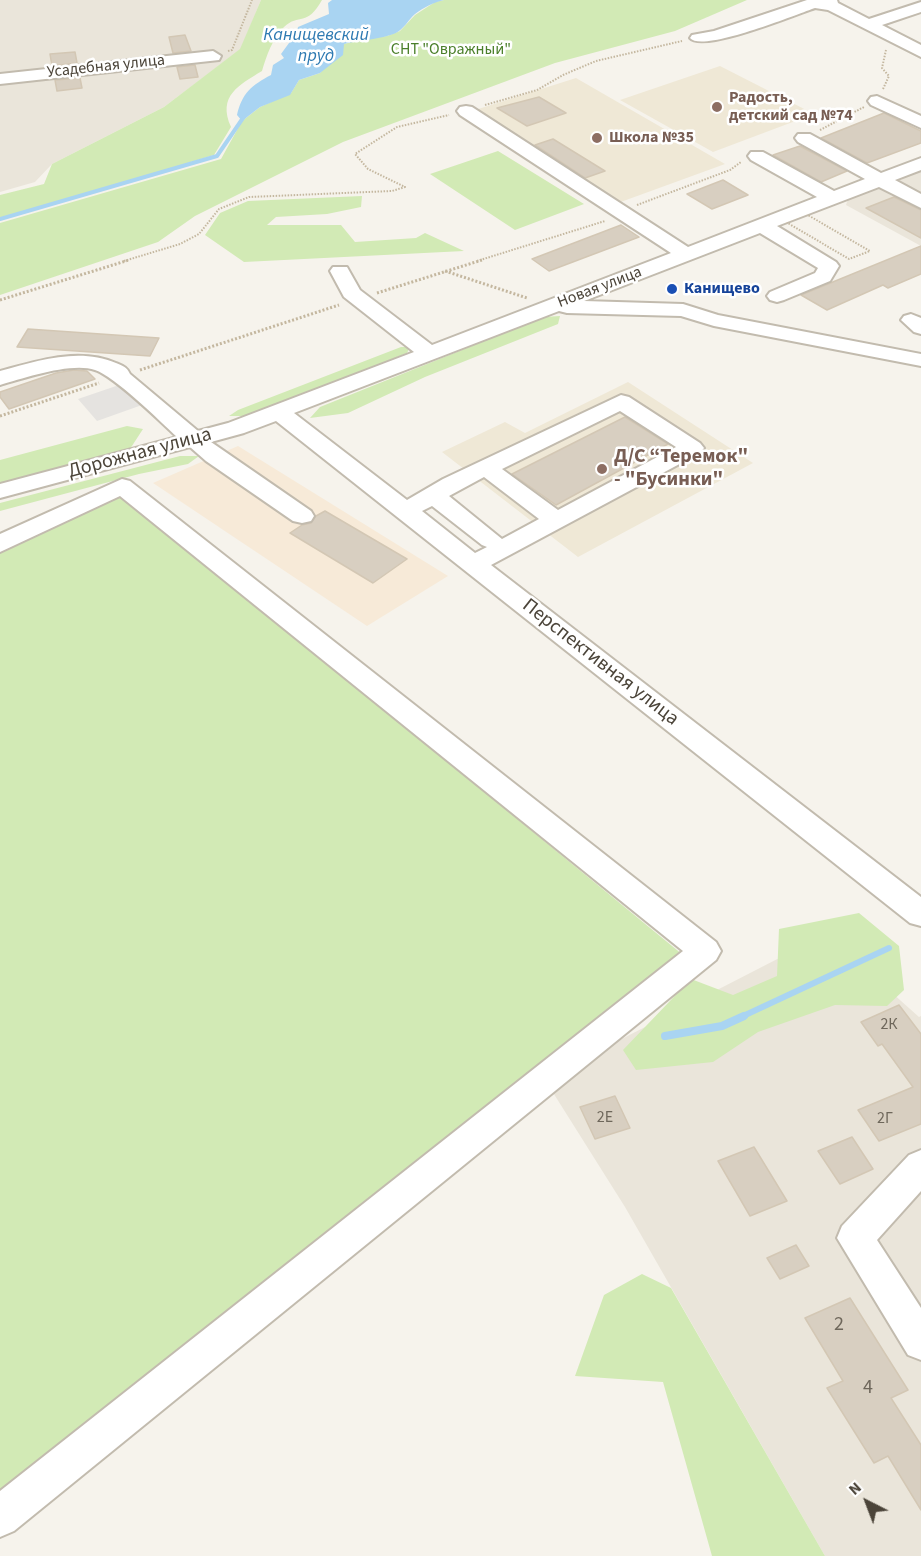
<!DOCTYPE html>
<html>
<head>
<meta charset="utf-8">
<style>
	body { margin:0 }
	#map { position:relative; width:921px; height:1556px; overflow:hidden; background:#f6f3ec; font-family:"Source Sans 3",sans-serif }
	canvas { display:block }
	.north { position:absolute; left:837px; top:1472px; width:60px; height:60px; -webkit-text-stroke:4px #fff; paint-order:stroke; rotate:318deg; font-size:16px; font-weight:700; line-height:24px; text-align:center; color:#4b4439 }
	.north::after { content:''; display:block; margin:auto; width:21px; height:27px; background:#4b4439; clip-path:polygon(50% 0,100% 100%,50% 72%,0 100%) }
</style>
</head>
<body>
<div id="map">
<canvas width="921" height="1556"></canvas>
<div class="north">N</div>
</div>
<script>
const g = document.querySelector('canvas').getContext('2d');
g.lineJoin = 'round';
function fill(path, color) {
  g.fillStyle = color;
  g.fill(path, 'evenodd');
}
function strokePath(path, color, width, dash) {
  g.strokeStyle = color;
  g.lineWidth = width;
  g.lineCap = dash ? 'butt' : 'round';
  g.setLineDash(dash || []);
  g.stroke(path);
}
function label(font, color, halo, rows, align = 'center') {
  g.font = font + ' "Source Sans 3",sans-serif';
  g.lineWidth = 5;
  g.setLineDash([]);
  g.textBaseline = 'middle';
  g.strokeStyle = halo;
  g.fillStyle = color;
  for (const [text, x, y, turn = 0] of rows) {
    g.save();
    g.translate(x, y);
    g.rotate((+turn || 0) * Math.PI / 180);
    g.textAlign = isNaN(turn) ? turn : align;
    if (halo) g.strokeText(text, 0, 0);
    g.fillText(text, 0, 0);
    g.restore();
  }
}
fill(new Path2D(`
	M0,0h261l-20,49 -77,58 -112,57 -17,18 -35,10z
	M921,171v75l-75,-41 2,-6z
	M826,934l93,83 2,-1v540h-96l-200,-349 -73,-116 58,-46z`), '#eae5da');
fill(new Path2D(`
	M238,446l210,130 -81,50 -214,-143z`), '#f7ead8');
fill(new Path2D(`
	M720,66l94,48 -101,38 -93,-52z
	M576,78l149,86 -107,39 -146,-92z
	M628,382l125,81 -175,94 -136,-105 63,-30 20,11z`), '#efe8d6');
fill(new Path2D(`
	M261,0h61c-15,27 -23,13 -38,27 -11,10 -18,30 -22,44 -23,14 -45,25 -31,56l-17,28 -214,65v-25l44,-11 8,-20 112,-57 76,-58z
	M444,0h303l-72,31 -120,32 -212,79 -148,74 -37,26 -158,53v-72l221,-64 21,-38 18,-14 31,-14 8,-13 21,-7 24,-29 19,-5 24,-3 13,-5 15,-16 20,-13z
	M498,151l86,53 -69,26 -85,-56z
	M362,196l-1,11 -34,7 -51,3 -9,8h74l14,17 61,-4 9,-5 39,18 -220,11 -39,-27 15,-22 28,-12z
	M560,316l-2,8 -133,53 -77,36 -38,5 10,-11 224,-90z
	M401,347h9l-3,6 -157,63h-21l9,-6z
	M127,426l16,3 -13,20 -130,34v-23z
	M180,456h19l-11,8 -49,10 -139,37v-8z
	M119,492l564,463 -683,543v-949z
	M859,913l40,33 5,44 -17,16 -52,-1 -77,27 -45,30 -77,8 -13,-20 68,-71 42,16 44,-19 2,-47z
	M642,1274l29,14 154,268h-113l-49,-174 -88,-6 29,-81z`), '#d2eab5');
fill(new Path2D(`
	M122,384l20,21 -45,16 -19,-22z`), '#e5e3e0');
fill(new Path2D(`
	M332,0h112c-10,2 -21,8 -29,14 -6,5 -10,13 -16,17 -11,8 -40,9 -55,13l-1,11 -23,18 -21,7 -9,15 -30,12 -18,14 -5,-6c5,-22 15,-30 34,-40l2,-10 11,-7 -3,-4 16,-22 1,-5 31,-13 -1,-11z`), '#a9d4f2');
strokePath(new Path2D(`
	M0,219l217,-63 28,-41`), '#a9d4f2', 4);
strokePath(new Path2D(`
	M741,1017l148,-69`), '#a9d4f2', 6);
strokePath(new Path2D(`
	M665,1036l57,-10 22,-10`), '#a9d4f2', 8);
const building = new Path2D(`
	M185,35l6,16 -18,2 -4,-16z
	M75,52l2,11 -25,3 -2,-12z
	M195,65l3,12 -18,2 -3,-12z
	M80,78l2,10 -25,3 -2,-11z
	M539,97l27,16 -39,13 -30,-18z
	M884,113l37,18v12l-54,20 -46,-25z
	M553,139l52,32 -20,7 -50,-33z
	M800,146l47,25 -26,11 -48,-27z
	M723,180l25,15 -36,14 -25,-15z
	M894,197l27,13v28l-55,-30z
	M621,225l18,12 -90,34 -17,-12z
	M921,246v28l-33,14 -5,-3 -56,25 -26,-15z
	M28,329l131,9 -9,18 -133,-9z
	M74,370l13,1 8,8 -86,30 -9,-12v-5l56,-19z
	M625,417l43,27 -112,61 -44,-31z
	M325,511l82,48 -34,24 -83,-50 12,-8 9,-2 5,-7z
	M899,1005l22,29v90l-42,17 -21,-31 55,-23 -31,-43 -4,2 -17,-24z
	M615,1096l15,32 -35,11 -15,-32z
	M852,1137l21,32 -33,15 -22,-33z
	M754,1147l33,54 -37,15 -32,-55z
	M796,1245l13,21 -29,13 -13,-21z
	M850,1298l58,92 -17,8 30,47v65l-33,-54 -14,7 -47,-75 16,-7 -38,-63z`);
fill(building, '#d8cfc1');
strokePath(building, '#d3c7b4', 1.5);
const minor = new Path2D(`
	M807,0h30l1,3 31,16 52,-17v10l-39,13 39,20v12l-93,-47 -13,-2c-20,7 -113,45 -125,30l2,-3 22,-4z
	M213,51l8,5 -2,4 -219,24v-10z
	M877,96l44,20v12l-50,-23 -3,-4 3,-4z
	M466,106l6,1 216,140 129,-50 -66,-37 -3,-4 3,-4h12l71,39 31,-12 -67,-37 -3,-4 3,-4h12l71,39 40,-15v12l-26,10 26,14v14l-42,-21 -102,39 59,36 3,4 -9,15 -46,19 -7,2 -7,-2 -3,-4 3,-4 45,-19 3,-5 -58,-35 -176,68 99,3 35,11 203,39v12l-207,-40 -33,-10 -114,-3 -8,-2 -265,102 113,87 36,-21 178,-84 8,2 71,46 4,5 -4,5 -209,112 430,332v29l-11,-3 -634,-502 -32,12 -33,9 100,69 3,5 -3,5 -9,2 -9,-2 -87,-60 -16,-14 -190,51v-14l177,-47c-17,-16 -63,-61 -82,-67 -24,-8 -70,8 -95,15v-14c37,-10 79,-24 116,-8 7,3 11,4 14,11l68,57 30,-8 186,-71 -70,-55 -14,-26 3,-4h14l13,23 72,55 239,-92 -211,-138 -3,-4 3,-4zM620,411l56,36 -118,63 -56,-41zM484,477l55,42 -37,20 -53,-43zM432,506l50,39 5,2 -12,6 -53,-42z
	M911,314l10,4v16l-7,-2 -13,-12 3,-4z
	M122,479l8,2 586,461 5,9 -5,9 -702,571 -14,6v-46l683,-540 -563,-455 -120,56v-18z
	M921,1150v41l-44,49 44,68v52l-13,-5 -71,-117 5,-12 67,-71z`);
strokePath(minor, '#c2bbae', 4);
strokePath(new Path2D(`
	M228,51l4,-1 20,-50
	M883,89l6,-13 -7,-8 4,-18
	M485,105l52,-15 26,-15 33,-14 86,-20
	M820,130l44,-23
	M637,205l93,-35 11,-8
	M806,214l64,37 -21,8 -63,-37z
	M124,261l56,-17 19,-10 20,-25 30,-12 143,-6 13,-4 -37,-18 -13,-15 42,-27 52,-12
	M477,261l128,-40`), '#c4b79f', 2, [1.5, 1.5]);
strokePath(new Path2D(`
	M445,271l82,27
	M377,293l105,-33
	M0,300l129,-40
	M140,370l199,-65
	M0,416l99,-33`), '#c4b79f', 3, [2, 2]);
fill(minor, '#fff');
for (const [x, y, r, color] of [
	[717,107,6,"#8d6e63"],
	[597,138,6,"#8d6e63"],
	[672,289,6,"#1a4fb4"],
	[602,469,6,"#8d6e63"]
]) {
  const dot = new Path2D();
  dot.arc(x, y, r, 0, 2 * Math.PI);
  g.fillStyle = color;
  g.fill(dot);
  strokePath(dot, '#fff', 2);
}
label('16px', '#4a7f2a', '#fff', [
	["СНТ \"Овражный\"",451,50]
]);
label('16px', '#4b4439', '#fff', [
	["Усадебная улица",106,67,-6],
	["Новая улица",600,288,-21]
]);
label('bold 16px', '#785e54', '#fff', [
	["Радость,",729,98],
	["детский сад №74",729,116],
	["Школа №35",609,138]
], 'left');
label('bold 16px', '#164399', '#fff', [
	["Канищево",684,289]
], 'left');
label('16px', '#6e675b', null, [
	["2К",889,1025],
	["2Е",605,1118],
	["2Г",885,1119]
]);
label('italic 18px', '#2e7ab2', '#fff', [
	["Канищевский",316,36],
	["пруд",316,57]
]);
label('20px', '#4b4439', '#fff', [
	["Дорожная улица",140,454,-15],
	["Перспективная улица",600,663,38]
]);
label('bold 20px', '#785e54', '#fff', [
	["Д/С “Теремок\"",614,458],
	["- \"Бусинки\"",614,481]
], 'left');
label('20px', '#6e675b', null, [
	["2",839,1326],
	["4",868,1389]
]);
</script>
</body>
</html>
